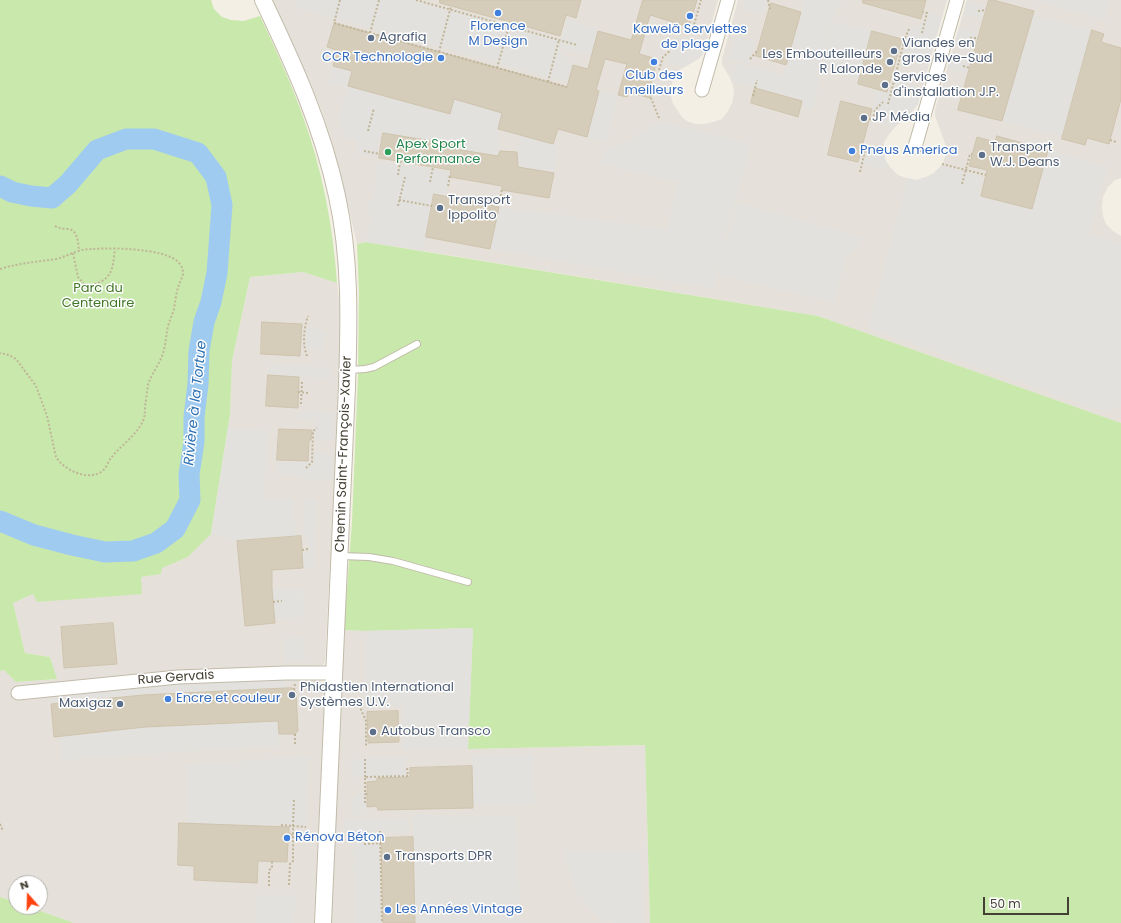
<!DOCTYPE html>
<html>
<head>
<meta charset="utf-8">
<style>
	body { margin:0 }
	#map { position:relative; width:1121px; height:923px; overflow:hidden; background:#f3efe5; font-family:Poppins,sans-serif }
	canvas { display:block }
	.north { position:absolute; left:8px; top:875px; width:40px; height:40px; box-sizing:border-box; background:#fff; border:1px solid #b5b3ae; border-radius:50%; rotate:340deg; font-size:11px; font-weight:700; line-height:16px; text-align:center; color:#454034 }
	.north::after { content:''; display:block; margin:auto; width:14px; height:18px; background:#fe4310; clip-path:polygon(50% 0,100% 100%,50% 72%,0 100%) }
	.scale { position:absolute; left:983px; top:897px; width:86px; height:18px; box-sizing:border-box; border:2px solid #454034; border-top:0; padding-left:5px; font-size:12px; line-height:14px; white-space:nowrap; color:#454034; -webkit-text-stroke:3px #fff; paint-order:stroke }
</style>
</head>
<body>
<div id="map">
<canvas width="1121" height="923"></canvas>
<div class="north">N</div>
<div class="scale">50 m</div>
</div>
<script>
const g = document.querySelector('canvas').getContext('2d');
g.lineJoin = 'round';
function fill(path, color) {
  g.fillStyle = color;
  g.fill(path, 'evenodd');
}
function strokePath(path, color, width, dash) {
  g.strokeStyle = color;
  g.lineWidth = width;
  g.lineCap = dash ? 'butt' : 'round';
  g.setLineDash(dash || []);
  g.stroke(path);
}
function label(font, color, halo, rows, align = 'center') {
  g.font = font + ' Poppins,sans-serif';
  g.lineWidth = 3;
  g.setLineDash([]);
  g.textBaseline = 'middle';
  g.strokeStyle = halo;
  g.fillStyle = color;
  for (const [text, x, y, turn = 0] of rows) {
    g.save();
    g.translate(x, y);
    g.rotate((+turn || 0) * Math.PI / 180);
    g.textAlign = isNaN(turn) ? turn : align;
    if (halo) g.strokeText(text, 0, 0);
    g.fillText(text, 0, 0);
    g.restore();
  }
}
fill(new Path2D(`
	M272,0h446l-13,48 -3,7 -4,4 -20,12 -4,6 -4,13 1,7 2,7 9,13 5,4 8,3h9l9,-2 9,-3 6,-8 4,-8 2,-9 -1,-9 -4,-9 -7,-11v-6l16,-59h209l-29,104 -7,9 -16,14 -7,9 -4,7v7l1,10 5,7 8,8 8,3 10,2 10,-3 8,-4 8,-8 3,-8 1,-8 -1,-6 -10,-27v-6l32,-110h154v178l-6,2 -7,7 -5,10 -1,9 1,10 3,8 7,7 8,5v187l-303,-107 -443,-73 -9,-1 -9,2 -15,-64 -9,-35 -10,-31 -12,-30z
	M303,272l34,11 4,32 -1,52 -15,295 -2,3 -5,1 -145,6 -160,15 1,11 110,-10 162,-9h31l5,4 3,4 -11,236h-240l-45,-16h11v-24h-24v19l-16,-5v-226l4,-1 13,12 39,-3 -6,-22 -25,-4 -12,-50 20,-9h109l-2,-17 21,-3v-6l27,-11 23,-23 19,-120 2,-53 18,-84z
	M473,628l-5,121 177,-4 5,178h-319l13,-293 21,1z`), '#e5e1da');
fill(new Path2D(`
	M0,0h211l3,9 8,8 9,3 13,1 16,-5c15,32 30,64 42,98 20,54 31,111 35,169l-34,-11 -53,5 -18,84 -2,53 -19,120 -23,23 -26,11 -1,6 -20,3 1,17 -105,8 -4,-8 -20,9 12,50 25,4 7,22 -41,3 -12,-12 -4,1z
	M366,242l452,74 303,107v500h-471l-5,-178 -177,4 5,-121 -106,3 -23,-1 8,-109 6,-146 1,-82 -2,-49z
	M0,897l16,5v5h13l45,16h-74z`), '#c9e8ac');
fill(new Path2D(`
	M295,0h117l148,41 6,-21 33,8 -7,27 -33,-7 -1,3 15,14 -5,17 -271,-74z
	M745,0h22l-4,14 -20,-5z
	M805,0h37l-3,9h-3l-19,75 2,1 -7,25 -11,-3 1,-6 -71,-20 6,-18 46,12z
	M1034,0h76l-5,20z
	M966,1l19,6 -4,11 -18,-4z
	M928,13l14,3 -12,43 -27,-7 6,-23 17,-8z
	M1033,15l59,15 -29,107 -61,-16z
	M834,21l38,10 -13,48 -38,-9z
	M959,28l18,5 -4,13 -18,-5z
	M675,37l31,9 -4,9 -4,4 -13,8 -19,-5z
	M735,37l20,5 -6,23 -20,-6z
	M951,56l18,5 -3,12 -19,-4z
	M333,66l169,47 -4,16 2,22 -2,5 -43,-7 1,-4 -75,-12 -4,23 -20,-3v-13l-12,-2 -6,-17 2,-12 6,-21 -20,-5z
	M895,80l27,7 -4,17 -3,4 -20,19 -21,-5 3,-12 -5,-1 5,-20 15,4z
	M943,83l19,6 -3,11 -19,-5z
	M599,91l19,4 -12,47 -19,-5z
	M660,122l31,7 60,15 -26,93h3l8,-34 127,34 -17,21 -12,44 -116,-27 4,-17 -9,31 -175,-32 -48,-8 9,-42 168,22 11,-47 -77,-18 3,-13 24,-10z
	M521,135l38,11 -5,27 -36,-6 -1,-15z
	M867,147l17,3 1,10 4,5 -6,4 -20,-5z
	M1048,150l59,17 -18,67 32,9v162l-16,7 -237,-84 40,-150 8,2 10,-3 8,-4 8,-8 40,11 -4,19 54,14z
	M378,161l72,12 -4,24 -12,-2 -11,56 -57,-9 4,-19 -3,-23 7,-1 2,-22 -1,-1z
	M306,325l21,8 -4,7v10l-18,-1z
	M269,364l62,4v10l-63,-3z
	M308,411l27,2 -1,27h-19v-20l-17,-1 1,-5z
	M228,429l40,2 -4,61 1,8 28,-2 3,39 -59,4 -9,-4 -17,-3z
	M314,453l18,1 -1,25h-25l-14,-5 -15,1v-15l36,2z
	M305,499l11,1 -2,67 -11,1 -1,-14 7,-1 -1,-10 -5,-11z
	M272,589h31l1,28 -29,1z
	M473,628l-5,121 -66,1v-44l-38,-1 3,-74z
	M303,638l2,22 -20,1 -1,-22z
	M286,673v16l-143,6 -92,9 -1,-14z
	M278,721l1,24 -217,15 -2,-23 85,-10z
	M534,754l1,50 -62,2 -1,-51z
	M308,756l-2,70 -31,-3 -1,4 -88,-4v-58z
	M406,757v18l-54,2 -1,-18z
	M358,793h6v3h3v19h-15v-17h5z
	M413,815h34v2l68,-1 6,107h-106z
	M409,819v12l-65,1v-12z
	M353,840h26l2,83h-27z
	M641,850l1,73h-29l-12,-3 -24,-27 -13,-41z
	M256,895h40l-2,28h-38z`), '#e3e1dd');
strokePath(new Path2D(`
	M0,186l12,6 19,4 21,2 16,-14 29,-34 29,-11h28l44,14 18,24 6,28 -5,68 -6,29 -7,20 -5,29 -1,33 -4,33v25l-5,32 1,26 -15,29 -19,14 -23,8 -28,1 -33,-7 -38,-10 -34,-14`), '#9fcbf1', 21);
const building = new Path2D(`
	M440,0h141l-5,18 -10,-3 -6,21 -120,-33z
	M643,0h54l-8,27 -39,-12 -11,39 18,5 -7,29h3l-3,10 -22,-6 -1,5 -9,-2 9,-31 -22,-5 -9,31 3,1 -12,46 -29,-8 -5,15 -55,-15 4,-16 -48,-14 -4,15 -102,-28 4,-15 -19,-5 4,-16 -10,-3 7,-24 233,64 6,-22 15,4 10,-38 33,9z
	M863,0h63l-5,19 -58,-16z
	M989,0h4l41,11 -32,110 -44,-11z
	M771,3l30,9 -15,53 -30,-9z
	M1092,30l12,4 -3,8 20,6v51l-12,45 -22,-6 -2,7 -23,-6z
	M872,31l30,8 -15,53 -29,-8z
	M755,88l47,13 -4,16 -47,-14z
	M841,101l31,8 -14,53 -30,-7z
	M383,133l73,12 -1,4 43,7 2,-5 17,1 1,15 36,6 -5,25 -47,-8v-4l-52,-9 1,-7 -72,-12z
	M997,136l51,14 -16,59 -51,-13 6,-26 -18,-4 8,-29 18,5z
	M434,194l65,13 -9,42 -64,-12z
	M262,322l40,2 -2,32 -39,-2z
	M268,375l31,2 -1,31 -32,-2z
	M279,429l33,1 -1,10h-2l-1,21 -31,-1z
	M301,536l2,32 -31,2v19l3,34 -30,3 -8,-85z
	M113,623l4,41 -53,4 -3,-41z
	M292,688l4,4 2,39 -3,3h-16l-1,-13 -133,6 -91,10 -3,-33 92,-9z
	M398,711l1,31 -31,1 -1,-31z
	M472,766l1,42 -95,2 -1,-4 -10,1v-25l10,-1v-3l33,-1v-9z
	M179,823l110,4v6l4,2 -5,8 -1,19 -29,-1 -1,22 -63,-3v-14l-16,-1z
	M413,837l2,86h-32l-2,-85z`);
fill(building, '#d5ccba');
strokePath(building, '#cfc4ad', 1);
const service = new Path2D(`
	M349,370l16,-1 9,-2 43,-23
	M341,556l28,1 24,4 75,21`);
const minor = new Path2D(`
	M702,90l26,-90
	M915,147l42,-147
	M18,693l160,-16 108,-4h48`);
const tertiary = new Path2D(`
	M263,0c31,65 59,126 74,196 14,63 12,127 10,191l-24,536`);
strokePath(service, '#c1bbaa', 8);
strokePath(minor, '#c1bbaa', 15);
strokePath(tertiary, '#c1bbaa', 18);
strokePath(new Path2D(`
	M340,0l-6,23 233,64
	M416,0l161,45
	M768,0l2,9
	M978,11l8,-1
	M692,32l9,-32
	M370,33l9,-33
	M922,33l5,-20 -4,-1
	M970,38h8
	M439,52l12,-46
	M750,59l8,-9
	M963,66l7,2
	M497,68l13,-46
	M659,70l4,-13 7,-6
	M548,82l11,-42
	M654,86l-3,12 8,20
	M955,92l8,2
	M753,96l4,-16
	M888,104l17,-66 4,-9
	M869,119l4,1 2,-10 8,-8
	M368,131l6,-23
	M1110,140l6,2
	M364,151l16,3
	M942,164l44,11
	M860,172l6,-25 -4,-1
	M398,175l2,-13
	M430,182l3,-15
	M962,184l8,-30h2
	M448,186l2,-11
	M501,196l1,-8
	M399,200l33,6
	M398,206l7,-29
	M55,226c4,2 7,3 13,3 10,1 10,13 11,22
	M73,253l5,24 6,7c11,3 25,-4 28,-16 2,-6 2,-13 3,-19
	M0,269c19,-6 37,-7 56,-10 9,-2 17,-7 26,-9 20,-3 84,-3 97,13 3,3 4,7 4,11 -1,5 -4,9 -5,14 -2,6 -3,14 -4,21 -2,6 -4,11 -6,17 -2,9 -2,18 -5,27 -3,11 -12,21 -15,32 -1,7 -2,15 -3,21 0,6 0,10 -2,15 -7,15 -22,24 -32,37 -3,4 -5,11 -10,14 -14,9 -37,-2 -45,-15l-9,-41 -11,-30 -20,-27 -7,-4 -9,-2
	M307,356c-5,-13 -3,-28 1,-40
	M298,392l11,1
	M301,404l1,-23
	M306,468l6,-6 1,-31 4,-3
	M302,550l6,-1
	M273,602l9,-1
	M294,690l1,-6
	M359,705l7,16v25
	M295,734v10
	M365,777v-19
	M367,794h-2v-17l43,-1 -1,-8
	M365,803v-9
	M0,824l3,7
	M281,825l12,1 1,-28
	M380,831l2,92
	M364,844l17,-1
	M289,885l1,-21 3,-3v-35l13,1
	M269,886v-16l3,-2v-7`), '#c0b598', 2, [2, 2]);
strokePath(service, '#fff', 6);
strokePath(minor, '#fff', 13);
strokePath(tertiary, '#fff', 16);
for (const [x, y, r, color] of [
	[498,13,4,"#3f7fe0"],
	[690,16,4,"#3f7fe0"],
	[371,38,4,"#5c6f8a"],
	[894,51,4,"#5c6f8a"],
	[441,58,4,"#3f7fe0"],
	[654,62,4,"#3f7fe0"],
	[890,62,4,"#5c6f8a"],
	[885,85,4,"#5c6f8a"],
	[864,118,4,"#5c6f8a"],
	[852,151,4,"#3f7fe0"],
	[388,152,4,"#2e9e5b"],
	[982,155,4,"#5c6f8a"],
	[440,208,4,"#5c6f8a"],
	[292,695,4,"#5c6f8a"],
	[168,699,4,"#3f7fe0"],
	[120,704,4,"#5c6f8a"],
	[373,732,4,"#5c6f8a"],
	[287,838,4,"#3f7fe0"],
	[387,857,4,"#5c6f8a"],
	[388,910,4,"#3f7fe0"]
]) {
  const dot = new Path2D();
  dot.arc(x, y, r, 0, 2 * Math.PI);
  g.fillStyle = color;
  g.fill(dot);
  strokePath(dot, '#fff', 1.5);
}
label('13px', '#366cbe', '#fff', [
	["Florence",498,27,"center"],
	["M Design",498,42,"center"],
	["Kawelä Serviettes",690,30,"center"],
	["de plage",690,45,"center"],
	["CCR Technologie",433,58,"right"],
	["Club des",654,76,"center"],
	["meilleurs",654,91,"center"],
	["Pneus America",860,151],
	["Encre et couleur",176,699],
	["Rénova Béton",295,838],
	["Les Années Vintage",396,910]
], 'left');
label('13px', '#4e5e75', '#fff', [
	["Agrafiq",379,38],
	["Viandes en",902,44],
	["gros Rive-Sud",902,59],
	["Les Embouteilleurs",882,55,"right"],
	["R Lalonde",882,70,"right"],
	["Services",893,78],
	["d'installation J.P.",893,93],
	["JP Média",872,118],
	["Transport",990,148],
	["W.J. Deans",990,163],
	["Transport",448,201],
	["Ippolito",448,216],
	["Phidastien International",300,688],
	["Systèmes U.V.",300,703],
	["Maxigaz",112,704,"right"],
	["Autobus Transco",381,732],
	["Transports DPR",395,857]
], 'left');
label('13px', '#27864d', '#fff', [
	["Apex Sport",396,145],
	["Performance",396,160]
], 'left');
label('13px', '#407827', '#fff', [
	["Parc du",98,289],
	["Centenaire",98,304]
]);
label('13px', '#454034', '#fff', [
	["Chemin Saint-François-Xavier",344,454,-88],
	["Rue Gervais",176,678,-4]
]);
label('italic 14px', '#2c71b3', '#fff', [
	["Rivière à la Tortue",196,403,-84]
]);
</script>
</body>
</html>
